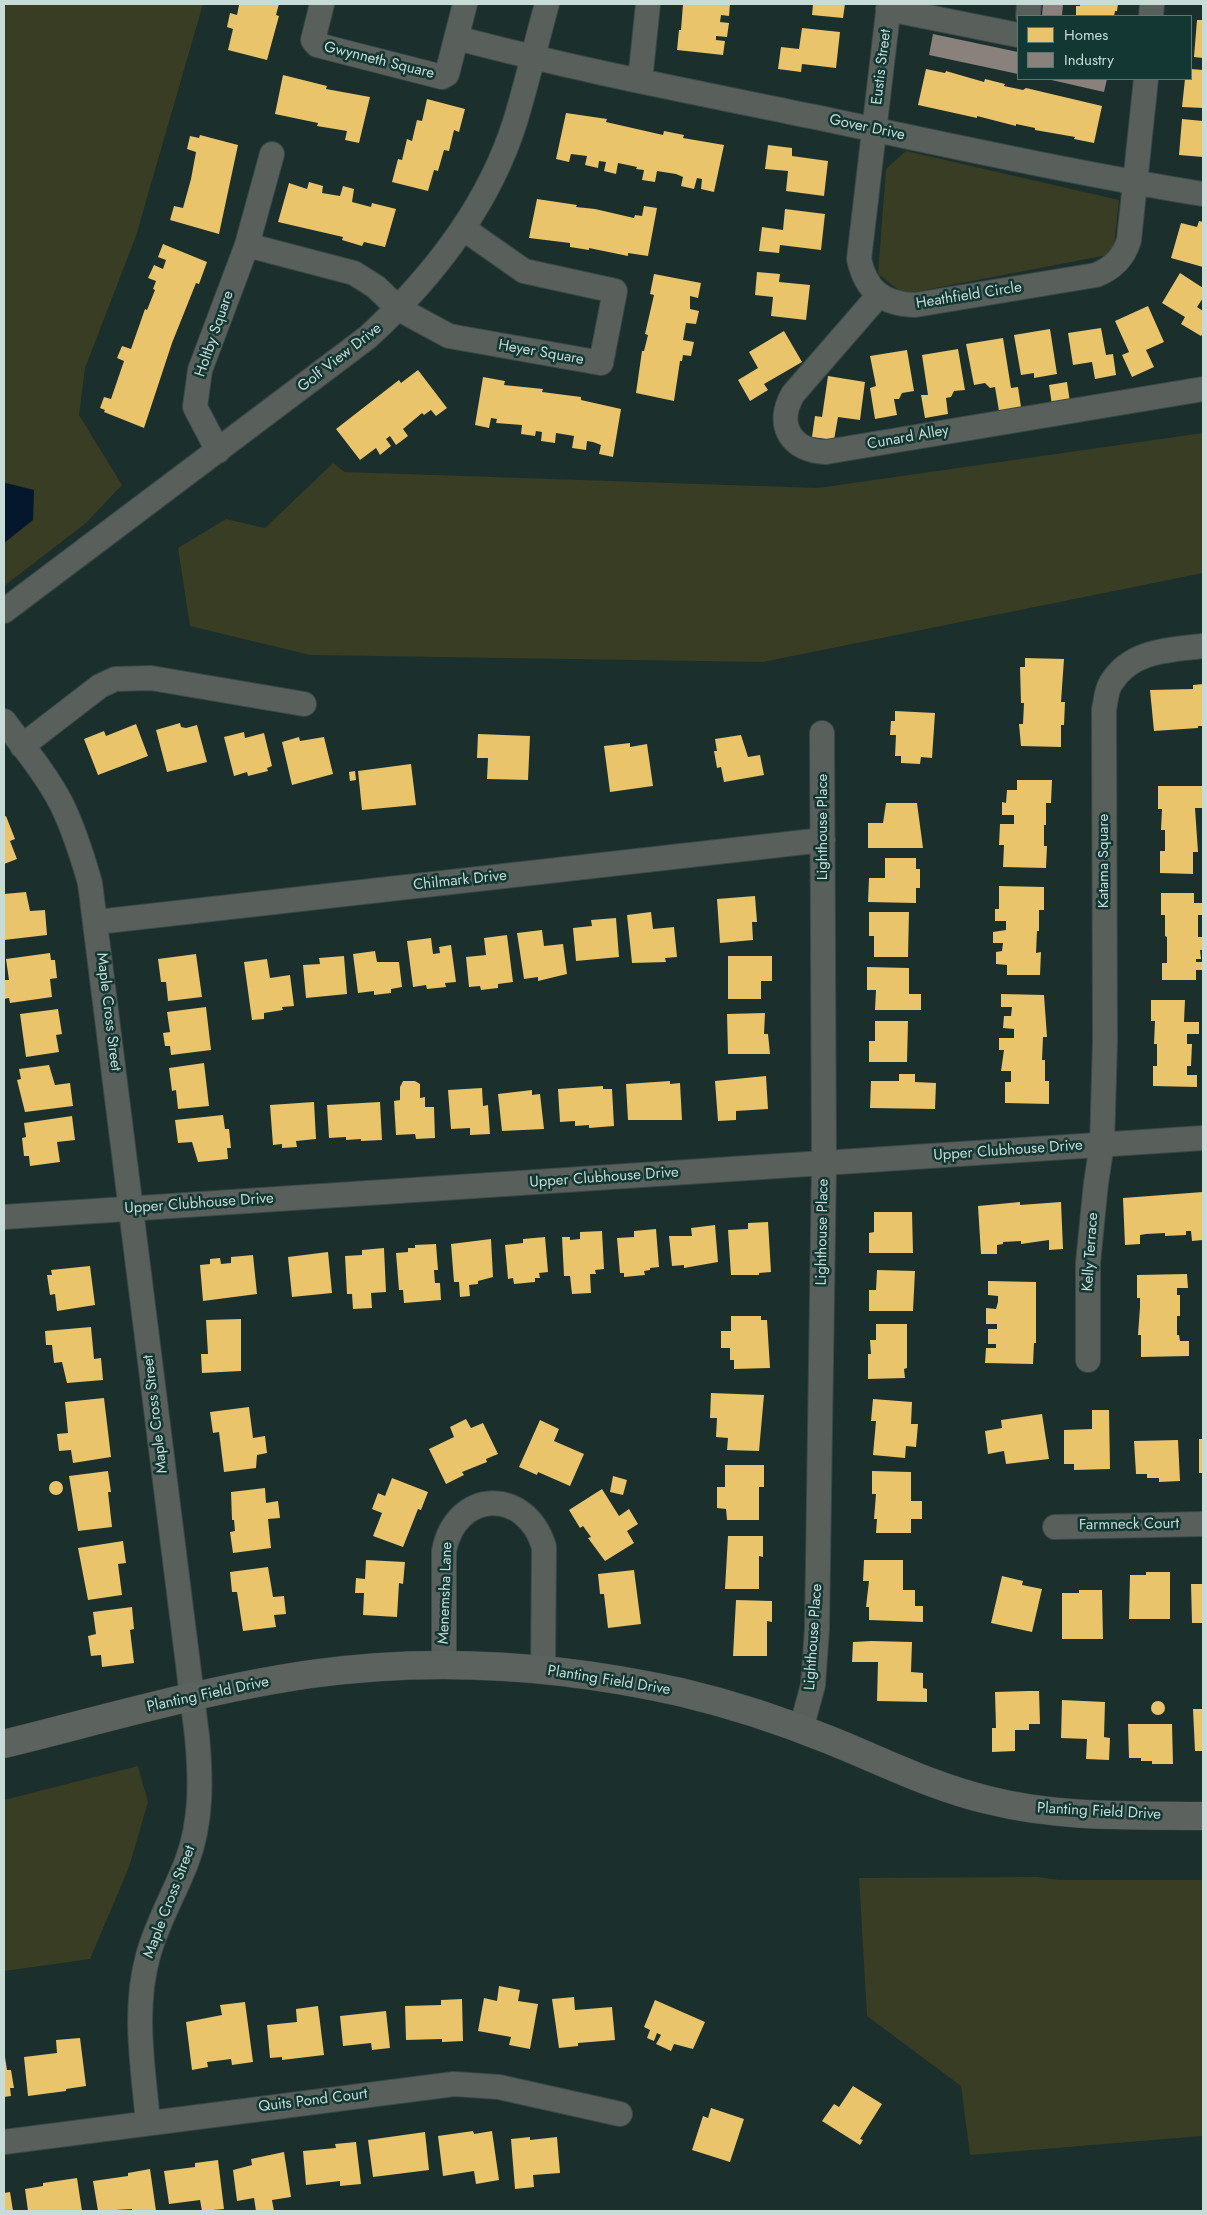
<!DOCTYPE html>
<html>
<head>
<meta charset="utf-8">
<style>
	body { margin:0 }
	#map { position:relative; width:1207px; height:2215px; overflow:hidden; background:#1b2f2c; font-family:Jost,sans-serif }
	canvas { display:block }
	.frame { position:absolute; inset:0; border:5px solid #c7dbd7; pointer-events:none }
	.legend { position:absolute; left:1017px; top:15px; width:175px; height:65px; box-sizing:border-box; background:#133732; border:1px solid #5b7974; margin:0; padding:6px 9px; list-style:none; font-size:15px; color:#c7dbd7 }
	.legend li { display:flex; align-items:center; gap:10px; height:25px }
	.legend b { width:25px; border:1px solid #5b7974 }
</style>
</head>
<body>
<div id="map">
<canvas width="1207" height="2215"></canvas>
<div class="frame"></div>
<ul class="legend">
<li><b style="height:14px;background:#e9c46a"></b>Homes</li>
<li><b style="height:14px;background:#8a817c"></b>Industry</li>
</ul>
</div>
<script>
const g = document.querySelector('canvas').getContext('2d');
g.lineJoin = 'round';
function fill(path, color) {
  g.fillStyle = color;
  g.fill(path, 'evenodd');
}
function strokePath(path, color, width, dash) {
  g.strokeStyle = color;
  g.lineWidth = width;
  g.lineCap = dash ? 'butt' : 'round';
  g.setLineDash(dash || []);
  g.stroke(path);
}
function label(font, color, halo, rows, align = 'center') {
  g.font = font + ' Jost,sans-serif';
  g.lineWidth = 5;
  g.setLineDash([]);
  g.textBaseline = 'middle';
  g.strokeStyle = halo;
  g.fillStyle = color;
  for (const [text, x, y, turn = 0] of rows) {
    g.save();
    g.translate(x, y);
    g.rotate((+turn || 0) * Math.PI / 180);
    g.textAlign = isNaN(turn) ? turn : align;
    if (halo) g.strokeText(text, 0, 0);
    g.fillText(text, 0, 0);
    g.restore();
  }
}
fill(new Path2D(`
	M4,4h199l-67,232 -51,132 -6,47 43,70 -36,38 -82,63z
	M906,151l213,49 -6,54 -209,40 -26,-20 8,-105z
	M1203,433v140l-440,89 -453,-7 -120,-29 -12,-78 48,-29 39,9 68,-65 12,9 473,16z
	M138,1766l10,36 -19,65 -39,92 -86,12v-171z
	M1037,1877l23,3h143v256l-233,19 -9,-69 -94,-70 -8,-138z`), '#383d24');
fill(new Path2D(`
	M6,483l28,7 -1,30 -29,23v-59z`), '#04172c');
fill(new Path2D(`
	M236,4h43l-3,11 3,1 -12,44 -39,-10 5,-21 -6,-2 3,-14 7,2 2,-10z
	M683,4h47l-1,12 -8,-1 -1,7 9,1 -2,14 -11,-1v4l9,1 -2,14 -46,-5 2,-20h2z
	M813,4h32l-2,14 -31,-3z
	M1080,4h38l-1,7h-2l-1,5h-38v-10h4z
	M1197,20h6v38l-9,-1z
	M802,28l38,4 -4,36 -34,-4 -1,8 -23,-3 3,-22 18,2z
	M926,69l19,4 1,-2 38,11 1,-3 20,5 -1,2 19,4 3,-2 76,18 -8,37 -20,-4 1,-2 -40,-7v-2l-19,-4v2l-39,-10v2l-59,-13z
	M1191,69l12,1v38l-21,-1 3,-28h6z
	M283,75l44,11 -1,3 44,8 -11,46 -14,-3 2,-9 -30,-5 1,-3 -43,-9z
	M427,99l38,10 -6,23 -5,-2 -5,21 -5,-1 -6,21 -4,-1 -6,21 -36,-9 6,-23 4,1 5,-21 5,2 5,-21 5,1z
	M566,113l41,6 -1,3 57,13 1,-4 20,4 -1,3 41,7 -10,47 -13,-3 1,-10 -5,-1 -3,11 -13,-3 2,-9 -7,-3 -19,-3 -2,11 -13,-2 2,-10 -8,-1 1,-2 -19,-4 -2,11 -12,-3 2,-9 -7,-1 -1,7 -13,-3 2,-9 -16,-2 -2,8 -13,-3z
	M1182,119l21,2v36l-24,-2z
	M200,135l38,10 -19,89 -49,-14 4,-14 9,2 8,-29 5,-27 -9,-3 3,-13 9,2z
	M768,145l24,3v8l36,5 -4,35 -38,-5 2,-20 -23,-2z
	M309,182l14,4 -1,7 18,3 3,-10 11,3 -2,13 19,5 1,-4 24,6 -11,38 -21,-5 -2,4 -20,-6 1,-3 -65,-15 11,-39 18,6z
	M537,199l40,6 -1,2 19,2 39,9 1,-3 7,1 2,-10 13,2 -9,48 -20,-3v3l-39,-8v2l-19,-3v-4l-41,-5z
	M785,209l40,5 -4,36 -41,-5 -1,8 -20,-2 3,-24 21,3z
	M1199,221l4,1v45l-32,-9 10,-35 16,4z
	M163,244l44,18 -8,22 -3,-1 -24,60 -28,85 -40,-16 1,-2 -5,-2 4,-11 7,2 13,-38 -7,-3 5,-12 9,3 14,-40 2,1 8,-20 -2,-1 3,-8 -8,-3 6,-13 9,4 3,-9 -8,-3z
	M757,272l23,2 -1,8 31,3 -4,35 -35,-4 2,-19 -18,-2z
	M1180,273l23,15v10l-6,9 6,4v22l-2,3 -20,-12 4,-7 -23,-14z
	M654,274l47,9 -3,15 -8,-2v13l9,2 -3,13 -10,-1 -3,17 11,2 -3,14 -8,-1 -1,6h-2l-6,40 -38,-8 6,-42h2l4,-16 -3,-1 9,-39 -4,-1z
	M1148,306l16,36 -18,8 8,17 -22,10 -10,-22 7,-3 -14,-31z
	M1101,328l5,27 7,-1 3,21 -21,4 -3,-17 -19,3 -5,-32z
	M1050,329l7,45 -23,4v-5l-13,2 -7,-40z
	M784,331l18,31 -38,22 4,6 -18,11 -12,-21 20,-12 -9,-16z
	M1003,338l8,50 7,-1 3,20 -22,4 -4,-24 -5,1 -5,-5 -11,2 -8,-41z
	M958,349l7,41 -11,1 -3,6 -5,1 2,16 -23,4 -4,-23h7l-6,-40z
	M907,350l7,41 -12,2 -3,6h-5l3,16 -22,4 -5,-31 6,-2 -6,-30z
	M418,370l29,38 -11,8 -5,-6 -7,5 -2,-2 -19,16 5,7 -12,9 -6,-9 -4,3 5,7 -11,9 -4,-7 -16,12 -24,-31 63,-49 2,3z
	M828,376l37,6 -5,38 -22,-3 -4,23 -22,-3 3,-21 7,1z
	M483,377l22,4 -1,4 39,4 -1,3 39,5v3l40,9 -8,48 -14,-3 2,-9 -8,-3 -6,-1 -1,9 -14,-2 2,-12 -18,-3 -1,10 -14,-2 1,-9 -6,-1 -1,5 -14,-2 1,-9 -26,-2 1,-4 -6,-1 -2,10 -14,-3z
	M1067,382l3,20 -18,3 -3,-20z
	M1025,658l39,1 -3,43h4l-1,23h-3v22l-40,-1 -2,-22h4l1,-21h-3l-1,-36h5z
	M1203,684v42h-5v2l-44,3 -4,-41 43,-1v-4z
	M895,711l40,2 -3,45 -11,-1 -1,7 -19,-1v-7h-6l1,-21h-6l1,-14h4z
	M180,723l1,4 5,1 11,-3 10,37 -40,10 -11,-42z
	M136,724l12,32 -50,19 -14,-36 20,-8 2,5z
	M244,732l1,6 19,-5 8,33 -5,2 1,3 -20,5 -1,-4 -13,4 -10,-39z
	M478,734l52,2 -2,44 -41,-1 1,-21h-11z
	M741,735l7,22 12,-2 4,20 -40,7 -3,-15 -4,1 -3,-17h3l-2,-12z
	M299,737l1,4 24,-4 9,37 -41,11 -10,-43z
	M630,743v4l17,-3 6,42 -43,6 -6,-46z
	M411,764l5,41 -54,5 -4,-39z
	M355,771l1,9 -6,1 -1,-9z
	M1017,780h35l-1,23h-5v22h-2v21h3l-1,22 -43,-1 1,-22h-5l1,-21h14v-9h-12v-13l4,1 1,-13h10z
	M1158,786h44v22h-7l3,44h-5v22l-33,-1v-22h5v-21h-4l1,-21h-4z
	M886,803h31l6,45h-55v-25h15z
	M6,816l9,23 -5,2 7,18 -13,5v-47z
	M885,858h31v11h4v19h-4v15l-48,-1 1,-24h16z
	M999,886l45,1v23h-5v21h-2l-1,22 5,-1 -1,23h-33v-10l-11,-1v-12l6,-1 1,-8h-10v-11l13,-2v-9h-11v-12h4z
	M26,892l4,19 15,-1 2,25 -43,5v-46z
	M1161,893h33v10h9v12h-5v22h5v13h-3l1,9h-5v3h7v8h-7v10h-34v-17h5v-26l-2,-1v-21h-4z
	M755,896l2,26h-5l1,18 -33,3 -3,-44z
	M651,912l2,17 21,-2 3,30 -12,1 1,4 -34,1 -5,-48z
	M869,912h40l-1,45h-34v-21h-5z
	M616,918l3,39 -43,4 -3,-33 19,-2 -1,-6z
	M542,930l2,16 19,-2 4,30 -29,7v-4l-14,2 -7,-46z
	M507,935l6,47 -15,2v4l-17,2 -1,-4 -11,1 -3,-30 20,-2 -2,-17z
	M431,938l2,16 7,-1 -1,-6 12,-2 5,37 -11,1 1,4 -19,2 -1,-4 -13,2 -6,-46z
	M375,951l2,11h22l3,25 -11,2v4l-17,2v-4l-16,2 -5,-39z
	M50,953l1,7h4l2,18 -7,1 2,18 -42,6 -1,-5 -5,1v-19h5l-3,-21z
	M196,954l6,43 -34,4 -2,-19h-5l-3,-23z
	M344,956l3,38 -41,4 -3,-33 17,-1 -1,-6z
	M728,956h44v25h-11v18h-33z
	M267,959l3,19 20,-3 4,31 -12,1 1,3 -19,3v6l-12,1 -8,-58z
	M867,967l42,1v26h12v16h-46l1,-20h-9z
	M1001,994l43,1 3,42h-4l-1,23h3v21h4v23l-44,-1v-21h6v-11h-10l3,-21h-5v-12h15v-9l-11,-1 1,-12h7l1,-9h-11z
	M1151,1000h34l-1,22h15v12h-12v10h5l-1,22h-4v9h10v12l-44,-1v-20h4v-22h-3l1,-23h-4z
	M206,1007l5,43 -40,5 -1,-9h-5l-2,-13 7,-1 -3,-20z
	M58,1009l4,25 -6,1 3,17 -33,5 -6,-43z
	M765,1013l-1,21h4l2,20h-42l-1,-40z
	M875,1021h33l-1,41h-38v-21h6z
	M204,1063l5,43 -31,3 -2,-19 -4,1 -3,-23z
	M49,1065l6,20 15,-2 3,23 -48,6 -8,-32 4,-1 -2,-10z
	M899,1074h16v8l21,1 -1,26 -65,-1 1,-27h28z
	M766,1076l2,33 -32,2v9l-18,1 -3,-40z
	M403,1081h12l5,3v14l5,-1v10h9l1,31 -19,1 -1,-5 -19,1 -2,-34 6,-1v-13z
	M670,1081v3l10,-1 2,37h-54l-2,-36z
	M603,1086v3h9l2,37 -25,2v-3l-14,1v-5l-15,1 -2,-33z
	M482,1088l1,18 5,-1 2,29 -20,1v-7l-19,1 -3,-39z
	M532,1090v5l8,-1 4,35 -42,2 -4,-37z
	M314,1102l2,37 -20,2 1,6 -15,1v-4l-9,1 -3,-40z
	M380,1102l2,38 -21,1v-2l-15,1v-3l-17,1 -2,-33z
	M223,1115l2,14h4l2,19h-4l1,11 -30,3 -6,-20 -14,1 -3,-23z
	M72,1116l3,24 -18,2 3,20 -30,4 -1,-10h-5l-2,-18 4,-1 -2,-14z
	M1203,1192v48l-11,1 -1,-10h-5v4l-21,1v-3l-19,1 -6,1v9l-15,1 -2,-47z
	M1020,1202v3l41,-3 2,47 -14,1v-10l-28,4v-3l-18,1v2l-6,1v9h-16l-3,-48z
	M874,1212h38l1,41h-44v-20l5,-1z
	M768,1222l3,50 -12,1v2h-28l-3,-45 20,-1v-6z
	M715,1225l3,37 -34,6v-3l-12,1 -3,-30h23l-1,-8z
	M656,1229l3,38 -9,1v2l-6,1 1,4 -21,2v-4h-4l-3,-35 17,-1v-6z
	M602,1231l2,38 -9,1 1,4h-6l1,19 -19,1 -2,-18h-6l-2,-39h8v3l10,-1v-7z
	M545,1237l3,35 -9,1 1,5h-5v4l-21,2 -1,-6 -5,1 -3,-34 18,-2v-4z
	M491,1239l2,38 -15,4v3l-9,1 1,11 -10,1 -1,-15h-5l-3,-38z
	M436,1244l2,26h-4l1,13h5l1,17 -37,3 -1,-13h-4l-3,-37 12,-1v-4h7v-3z
	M384,1248l2,44 -15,1 1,15 -19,1 -1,-15h-5l-2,-38 17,-1v-5z
	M328,1252l4,41 -40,4 -4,-40z
	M253,1255l4,39 -54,7 -3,-36 10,-1v-5l10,-1 1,6 10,-1v-6z
	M90,1266l5,39 -38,6 -2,-17 -5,1 -3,-20h5l-1,-5z
	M877,1270l38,1 -2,40h-44v-21h7z
	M1187,1274l1,14h-11v7h3v21h-3v19h2l1,6h9v15l-48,1v-22h-3l2,-28v-9h-3v-23z
	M988,1281l48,1v61h-2l-1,21 -48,-1 1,-15h10v-4h-8v-15h9v-5h-11v-16l10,1 2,-7v-6l-10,-1z
	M731,1316h30v4h6l3,48 -36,1v-9h-4v-12h-9v-17h10z
	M241,1319v52l-39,2 -1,-19h7l-2,-34z
	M876,1324h31v44l-3,1 1,9 -37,1v-25h3l-1,-14h6z
	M91,1327l3,32 7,-1 2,22 -36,3 -5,-21 -8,1 -2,-18h-6l-1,-14z
	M711,1393l53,2 -5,56 -32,-1 1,-12 -12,-1 1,-19h-7z
	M104,1398l7,59 -38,6 -2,-13 -12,1 -2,-17 11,-1 -3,-31z
	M873,1399l39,3 -1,22h7l-2,23 -10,-1 -1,12 -32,-3 3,-34h-5z
	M249,1407l4,31 12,-2 2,17 -10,2 -1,13 -32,4 -5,-40 -6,1 -3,-21z
	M1092,1410h17l1,59 -36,1v-6h-10v-34l28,-1z
	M1042,1414l7,45 -43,5 -2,-13 -16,3 -3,-23 17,-3 -1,-8z
	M466,1419l5,9 12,-5 15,31 -12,5 1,3 -25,10 2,3 -18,9 -17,-35 25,-12 -4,-10z
	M540,1420l19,9 -5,12 30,13 -14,32 -32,-14 -1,3 -18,-8z
	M1199,1439h4v34h-4z
	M1178,1440l2,41 -21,1v-4h-12v-4h-11l-2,-33z
	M725,1465h39v22h-5v33h-32l-1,-11 -9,-1v-21h8z
	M108,1471l3,21h-3l4,35 -34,4 -9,-55z
	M872,1471l39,1v29h11v18h-11v14h-35l1,-14h-3l2,-25h-4z
	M613,1476l14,4 -4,15 -13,-3z
	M392,1478l36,14 -7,18 -3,-1 -15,38 -30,-11 9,-23 -10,-4 6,-16 7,3z
	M49 1488a7 7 0 1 1 14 0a7 7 0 1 1-14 0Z
	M265,1488l1,15 12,-2 2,17 -12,1 3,29 -38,5 -3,-21 5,-1 -1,-11h-2l-1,-28z
	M602,1489l17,27 10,-7 9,15 -11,7 7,12 -29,18 -17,-23 3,-1 -8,-11 -3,2 -11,-18z
	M728,1536h35v21l-4,-1v33h-34z
	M123,1541l3,22 -8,1 4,31 -34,5 -10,-52z
	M366,1560l39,2 -2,22 -4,-1 -2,34 -34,-2 1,-22h-9l1,-15 9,1z
	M864,1560h39v30h12v16h8v16l-54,-2v-13h-3l3,-26h-6z
	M268,1567l5,30 11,-1 2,18 -12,1 2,12 -33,4 -6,-39h-5l-2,-20z
	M634,1570l7,54 -33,4 -4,-34h-4l-2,-20z
	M1146,1572h24v47h-41l1,-44h16z
	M1002,1576l21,5 -1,4 20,4 -10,43 -41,-9z
	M1191,1584h12v39h-11z
	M1079,1590h23l1,49h-41v-46h17z
	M736,1600l36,1v21l-5,-1v35h-34z
	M132,1607l2,22 -4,1 4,33 -32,4 -1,-12 -10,1 -3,-20 8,-2 -3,-22z
	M872,1641l40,1 -1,30 12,1v15l4,1v13l-50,-1 1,-39h-26l1,-20z
	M1028,1691h11l1,33h-11v6h-14v21l-23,1v-24h4l-1,-36z
	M1062,1700l43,2 -1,35 6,1 -1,22 -23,-1 1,-20 -26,-1z
	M1151 1708a7 7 0 1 1 14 0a7 7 0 1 1-14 0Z
	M1193,1709h10v42h-8z
	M1128,1724h44l1,40h-21v-3h-11v-3h-12z
	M499,1986l21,4 -2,11 20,3 -8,45 -21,-4 2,-8 -33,-6 6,-33 13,3z
	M574,1997l1,13 37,-3 3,33 -37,3v3l-19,2 -7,-49z
	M462,1999l1,42 -21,1v-3l-36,1 -1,-34 36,-1v-5z
	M655,2000l50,22 -12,27 -19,-5 -3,7 -15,-7 5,-9 -4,-2 -3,8 -7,-3 3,-8 -6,-3z
	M245,2002l8,60 -21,3 -1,-6 -24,3 1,5 -16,3 -6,-48 36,-7 -2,-10z
	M318,2006l6,49 -42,5v-3l-12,1 -3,-33 30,-3 -1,-13z
	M386,2011l4,37 -18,2 -1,-7 -28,3 -3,-30z
	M80,2038l6,48 -20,3v2l-38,5 -4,-39 33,-4 -1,-13z
	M4,2051l3,19h4l3,18h-4l1,8 -7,1z
	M853,2086l29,18 -22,35 3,1 -3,5 -38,-24 12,-17 5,3z
	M711,2108l33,11 -14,43 -38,-12 11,-34 5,2z
	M473,2131l1,3 18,-3 7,49 -23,4 -2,-13 -31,5 -5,-40z
	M425,2132l4,38 -56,7 -5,-37z
	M530,2137v3l27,-3 3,36 -27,2 1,12 -19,2 -4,-50z
	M356,2142l5,42 -21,2v-5l-34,4 -3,-34 33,-3 -1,-4z
	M284,2152l7,45 -19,3 2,11h-18l-2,-13 -17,3 -4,-31 19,-5 -1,-6z
	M218,2160l6,49 -22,2 -2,-11 -31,4 -5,-33 31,-4v-4z
	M150,2169l6,42h-24v-2l-34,2 -5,-30 35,-5v-3z
	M77,2178l5,33h-54l-3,-22 18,-3v-3z
	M10,2192l3,19h-9v-18z`), '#e9c46a');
fill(new Path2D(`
	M1043,4h20l-1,12h-20z
	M933,34l85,18v22l-89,-19z
	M1047,79h60l-3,13z`), '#8a817c');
const street = new Path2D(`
	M322,4l-9,36 4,5 125,32 5,-3 18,-70
	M889,4l-30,255c7,32 24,45 56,46l181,-30c16,-6 28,-18 33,-35l17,-161
	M888,9l130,26
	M1028,16l1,-12
	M1151,16l1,-12
	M457,38c120,32 242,55 363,80 127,27 255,55 383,76
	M640,81l8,-77
	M247,245l107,28 22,14 23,22 50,27 152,27 14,-72 -91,-20 -60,-42
	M879,295l-86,99c-18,31 -2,57 33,58l377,-63
	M218,451l-23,-44 5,-37 47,-125 25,-91
	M4,611l364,-274c65,-60 120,-130 147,-215 12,-39 21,-79 32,-118
	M4,721c20,27 42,53 57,82 13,26 21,52 29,80l107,853c4,42 5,85 -10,125 -12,32 -30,61 -39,95 -15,54 -5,111 0,166
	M22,746l78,-60 15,-7 36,-1 153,26
	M97,922l726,-82
	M4,1217l1199,-79
	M1088,1360v-97l8,-80 6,-39 3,-102 -1,-333c2,-7 2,-19 7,-26 20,-33 58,-33 92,-37
	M1055,1527l148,-3
	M444,1665v-114c12,-62 82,-64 100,-4l-1,123
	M801,1729l12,-44 4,-56 7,-465 -2,-431
	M4,2142l450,-58 45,3 121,27`);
const secondary = new Path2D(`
	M4,1744c101,-25 203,-55 307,-70 122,-17 248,-9 369,18 51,12 103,29 152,49 52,21 101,46 156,59 70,18 143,15 215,16`);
strokePath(street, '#384947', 26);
strokePath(secondary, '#384947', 29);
strokePath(street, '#59605c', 24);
strokePath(secondary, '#5c635f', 28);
label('15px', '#c7dbd7', '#133732', [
	["Gwynneth Square",379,61,14],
	["Eustis Street",882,67,-83],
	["Gover Drive",867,128,12],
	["Heathfield Circle",969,296,-9],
	["Holtby Square",215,334,-71],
	["Heyer Square",541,353,10],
	["Golf View Drive",340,358,-38],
	["Cunard Alley",908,438,-10],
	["Lighthouse Place",823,827,-90],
	["Katama Square",1104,861,-90],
	["Chilmark Drive",460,881,-6],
	["Maple Cross Street",108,1012,83],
	["Upper Clubhouse Drive",1008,1151,-4],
	["Upper Clubhouse Drive",604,1178,-4],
	["Upper Clubhouse Drive",199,1204,-4],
	["Lighthouse Place",823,1232,-89],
	["Kelly Terrace",1091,1252,-86],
	["Maple Cross Street",156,1414,-97],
	["Farmneck Court",1129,1525,-1],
	["Menemsha Lane",446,1593,-88],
	["Lighthouse Place",814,1637,-86],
	["Planting Field Drive",609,1681,9],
	["Planting Field Drive",208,1695,-12],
	["Planting Field Drive",1099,1812,3],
	["Maple Cross Street",170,1902,-69],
	["Quits Pond Court",313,2101,-7]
]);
</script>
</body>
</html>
